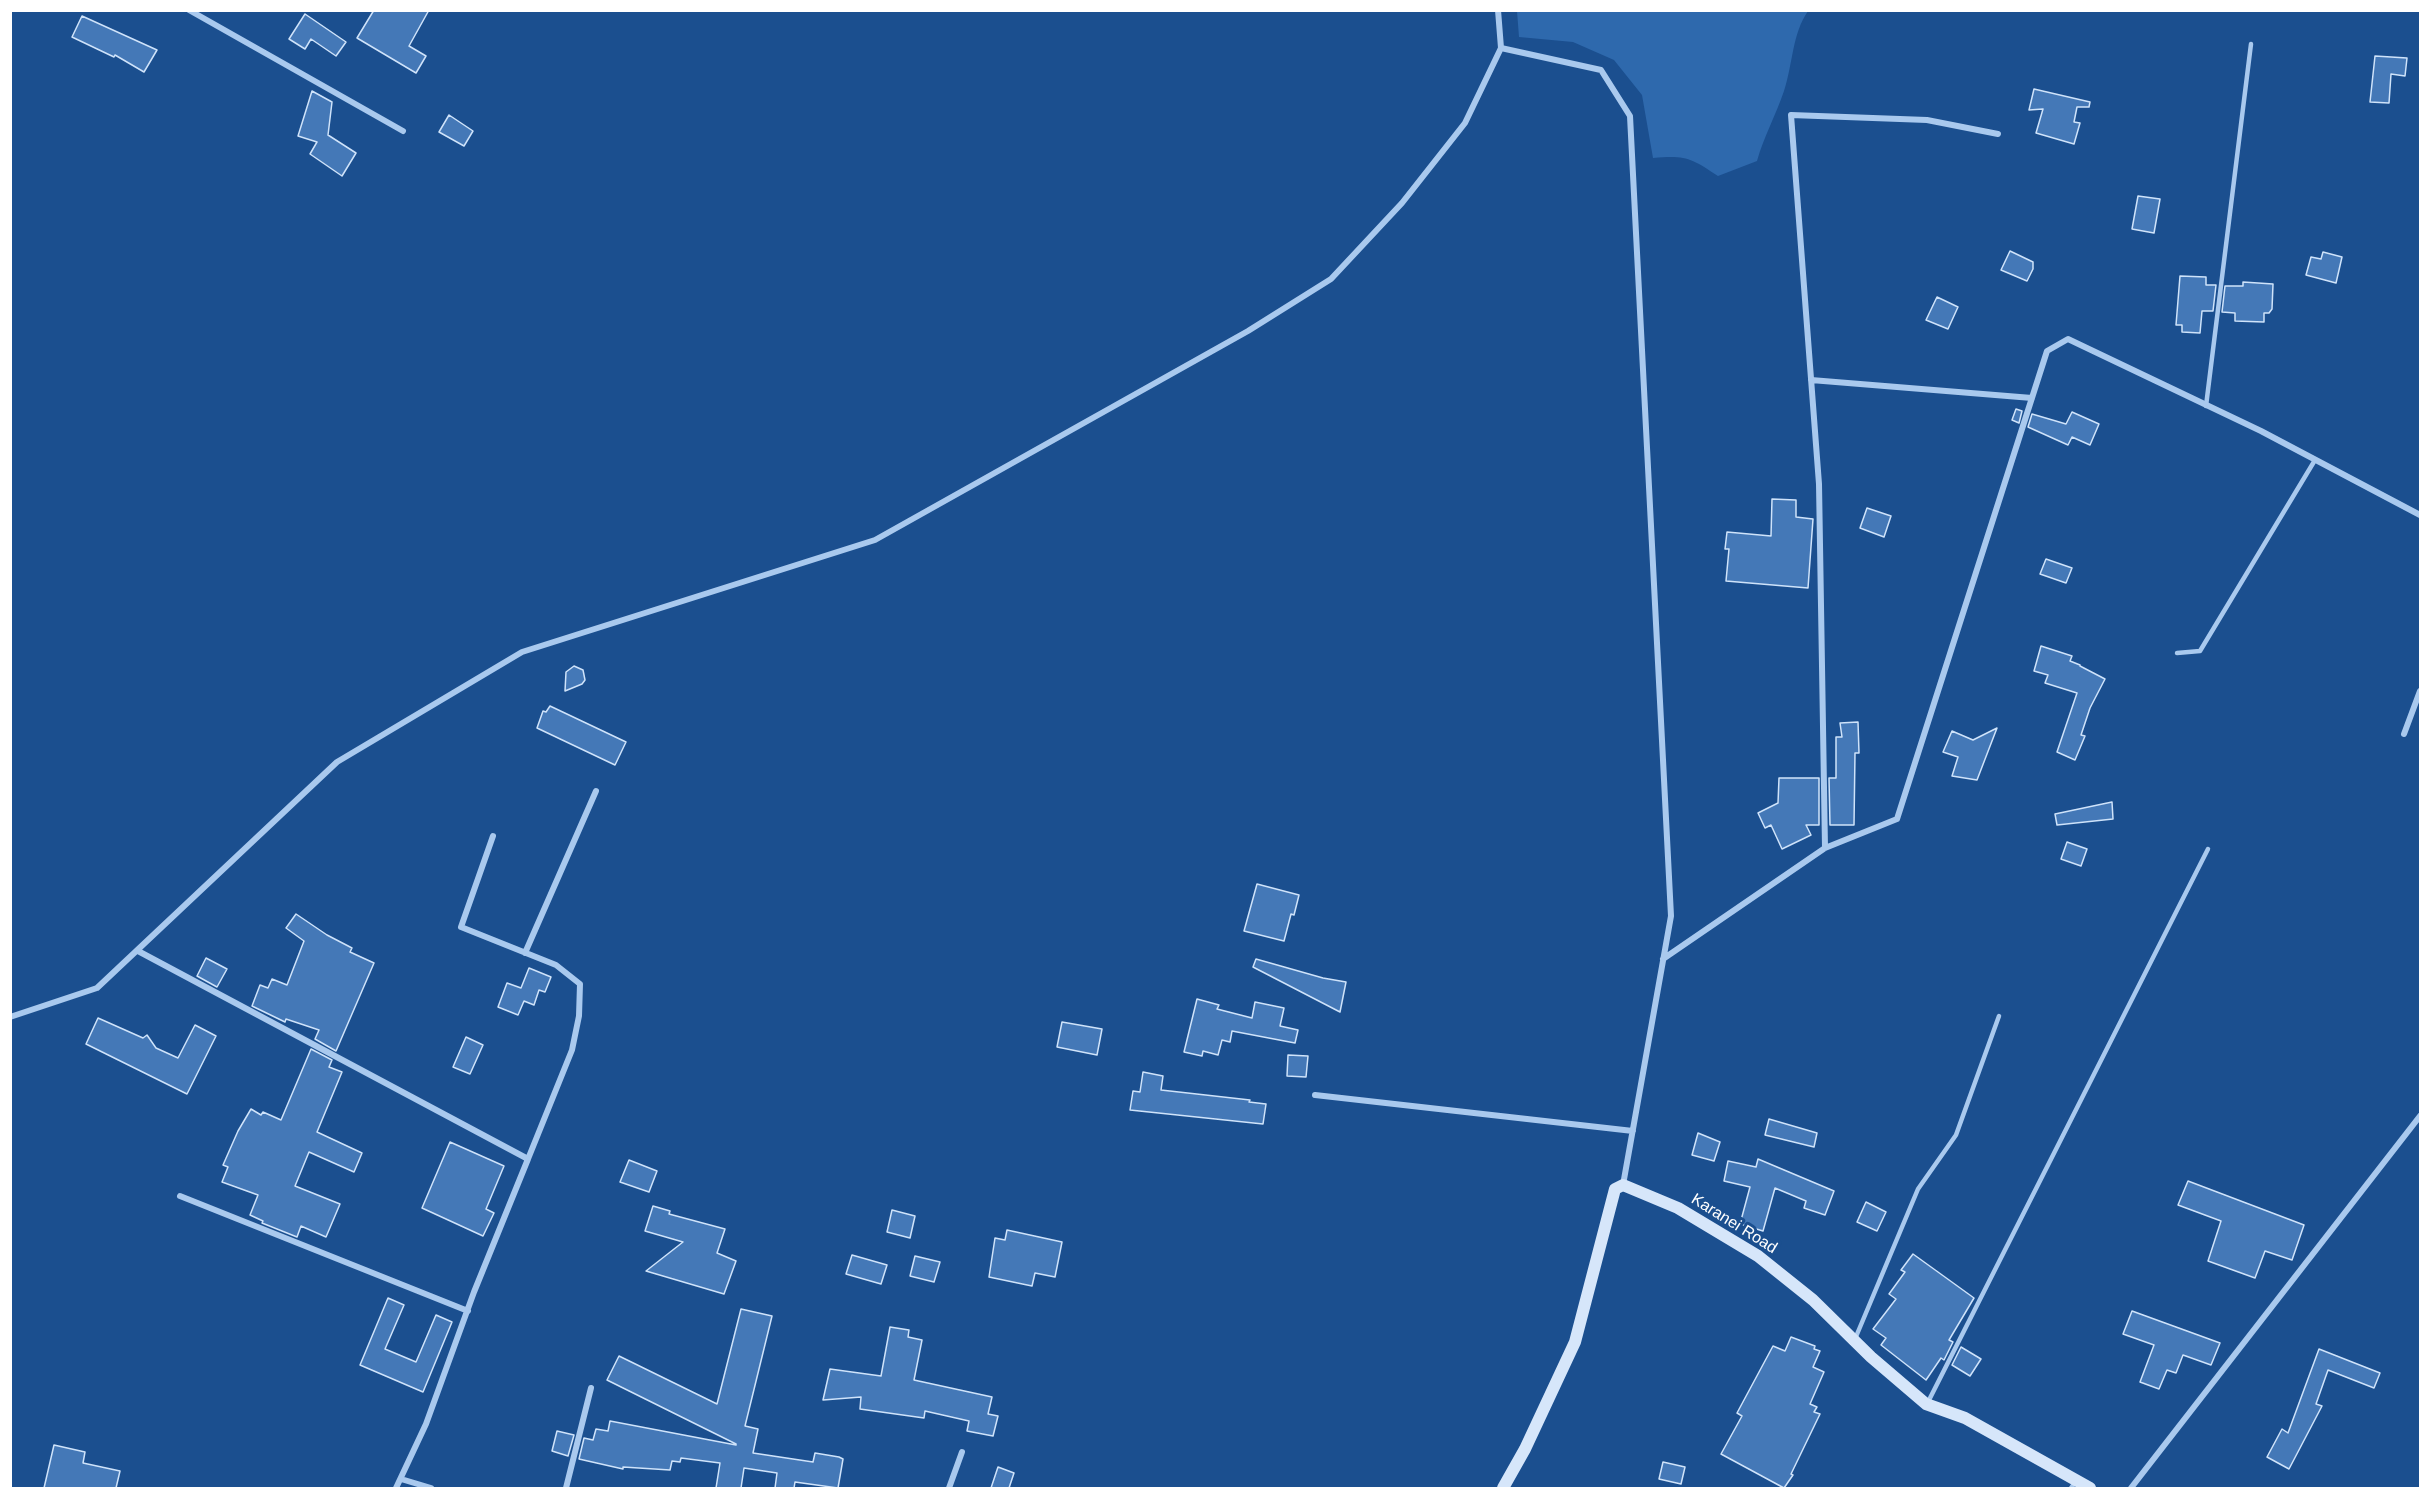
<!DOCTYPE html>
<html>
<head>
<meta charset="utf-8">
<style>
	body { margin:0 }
	#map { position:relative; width:2431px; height:1499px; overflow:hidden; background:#1b4f8f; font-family:Arial,sans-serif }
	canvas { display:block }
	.frame { position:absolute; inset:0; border:12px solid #fff; pointer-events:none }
</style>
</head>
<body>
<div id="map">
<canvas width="2431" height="1499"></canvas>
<div class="frame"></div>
</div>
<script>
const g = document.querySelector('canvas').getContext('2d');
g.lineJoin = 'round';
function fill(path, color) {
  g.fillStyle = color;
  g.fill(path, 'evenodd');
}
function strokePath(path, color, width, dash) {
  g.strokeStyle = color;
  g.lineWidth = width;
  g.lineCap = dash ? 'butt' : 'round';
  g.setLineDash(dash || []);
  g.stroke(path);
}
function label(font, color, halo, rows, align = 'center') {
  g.font = font + ' Arial,sans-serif';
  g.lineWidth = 6;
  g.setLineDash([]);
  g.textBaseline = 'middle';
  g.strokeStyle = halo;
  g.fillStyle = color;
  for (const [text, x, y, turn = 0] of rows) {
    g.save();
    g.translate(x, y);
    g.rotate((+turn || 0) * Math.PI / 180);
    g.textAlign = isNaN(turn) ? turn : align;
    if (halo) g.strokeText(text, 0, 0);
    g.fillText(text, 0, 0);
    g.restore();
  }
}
fill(new Path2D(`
	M1517,11v-1l291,1c-16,23 -15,53 -24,80 -8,24 -20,45 -27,70l-39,15c-27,-18 -32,-21 -65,-18l-11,-63 -28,-35 -41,-18 -54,-5z`), '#2e69ad');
const building = new Path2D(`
	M374,10h55l-20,36 17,10 -10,17 -59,-35z
	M305,14l41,28 -10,14 -25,-17 -6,10 -16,-10z
	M82,16l75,34 -13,22 -29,-17 -1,2 -42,-20z
	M2375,56l32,2 -2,18 -14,-2 -2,29 -19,-1z
	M2034,89l56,13 -1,5h-12l-3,15 6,1 -6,21 -38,-11 7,-24 -14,1z
	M312,91l20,11 -4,33 28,18 -14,23 -32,-22 7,-12 -19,-6z
	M449,115l24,16 -9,15 -25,-14z
	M2138,196l22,3 -6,34 -22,-4z
	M2010,251l23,11v7l-6,12 -26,-11z
	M2323,252l19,5 -6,26 -30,-8 5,-18 10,2z
	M2180,276l26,1v8h10l-3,26h-11l-2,22 -18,-1v-7h-6z
	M2243,282l30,2 -1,25 -3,4h-5v9l-29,-1v-8l-13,-1 3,-26h18z
	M1937,297l21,10 -10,22 -22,-9z
	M2016,409l6,2 -3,12 -7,-3z
	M2072,412l27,12 -9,21 -18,-8 -4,8 -40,-18 4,-13 34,10z
	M1772,499l24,1v17l17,2 -5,69 -82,-7 3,-32h-4l2,-17 44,4z
	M1867,508l24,8 -7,21 -24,-9z
	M2046,559l26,9 -6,15 -26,-9z
	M2041,646l31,10 -2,5 10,4v1l25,13 -15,29 -9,27 4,1 -10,24 -18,-8 20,-59 -32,-10 3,-8 -14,-4z
	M574,666l9,4 2,10 -3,4 -17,7 1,-19z
	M550,706l76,36 -11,23 -78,-37 6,-17 3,1z
	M1858,722l1,31h-4l-1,72h-24l-1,-47h7v-41h6l-2,-14z
	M1997,728l-20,52 -25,-4 6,-19 -15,-5 9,-21 21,9z
	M1779,778h40v47h-13l5,10 -29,14 -11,-24 -6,3 -7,-15 20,-10z
	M2112,802l1,17 -56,6 -2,-11z
	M2067,842l20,7 -6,17 -20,-7z
	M1257,884l42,11 -5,20 -3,-1 -7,27 -40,-10z
	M296,914l31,21 25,13 -2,4 24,11 -38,88 -21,-12 4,-9 -33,-11 -1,3 -33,-16 8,-21 8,3 4,-9 15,6 17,-44 -18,-13z
	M206,958l21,11 -10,18 -20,-11z
	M1256,959l67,19 23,4 -6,30 -87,-45z
	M529,968l22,9 -6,15 -6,-2 -5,15 -10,-4 -6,14 -20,-8 9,-24 14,5z
	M1197,999l22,6 -2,4 35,9 3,-16 29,6 -4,18 18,4 -3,13 -63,-12 -2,11 -8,-2 -4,15 -15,-4 -1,5 -18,-4z
	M98,1018l45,20 4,-3 9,13 22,10 17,-33 21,11 -29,58 -101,-50z
	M1062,1022l40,7 -5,26 -40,-8z
	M466,1037l17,8 -13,29 -17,-7z
	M311,1049l21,11 -3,7 13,5 -25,60 45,21 -8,19 -45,-20 -14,34 45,18 -14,33 -25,-11 -4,11 -35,-14 1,-2 -13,-6 8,-20 -36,-13 6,-15 -5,-2 15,-34 13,-22 10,6 2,-3 18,8z
	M1288,1055l20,1 -2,21 -19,-1z
	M1143,1072l20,4 -2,14 89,10 -1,2 17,2 -3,20 -133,-14 3,-19 7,1z
	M1769,1119l48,14 -3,14 -49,-12z
	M1698,1133l22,9 -6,19 -22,-6z
	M450,1142l54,24 -18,43 8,4 -11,23 -61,-28z
	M1758,1159l76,32 -9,24 -21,-7 2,-7 -31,-13 -12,43 -23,-7 10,-37 -26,-6 4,-20 28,6z
	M629,1160l28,11 -8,21 -29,-10z
	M2188,1181l116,44 -12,35 -27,-9 -10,27 -47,-17 13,-40 -43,-16z
	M1866,1202l20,10 -9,19 -20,-9z
	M653,1206l17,5 -1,3 56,15 -8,24 19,8 -12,33 -78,-23 37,-29 -38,-11z
	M892,1210l23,6 -5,22 -23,-6z
	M1007,1230l55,12 -7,35 -20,-4 -3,13 -43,-9 6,-39 10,2z
	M1913,1254l61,44 -25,42 4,2 -9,18 -3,-2 -15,22 -45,-35 5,-7 -13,-9 23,-30 -7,-5 16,-22 -4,-2z
	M852,1255l35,10 -6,19 -35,-10z
	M915,1256l25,6 -6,20 -24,-6z
	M388,1298l16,7 -19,44 31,13 20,-47 16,7 -29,70 -63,-27z
	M741,1309l31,7 -27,110 13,3 -5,24 60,9 2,-9 24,4 4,2 -5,29 -43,-6 -1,6h-19l2,-15 -33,-5 -3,20h-25l4,-25 -39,-5 -1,4 -8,-1 -2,9 -47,-3v2l-44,-10 5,-21 9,2 3,-11 12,2 2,-10 126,24v-1l-129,-64 12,-24 98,48z
	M2132,1311l88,32 -9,22 -28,-10 -7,18 -9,-3 -8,19 -19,-7 14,-37 -31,-11z
	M890,1327l19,3 -1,7 14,3 -8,40 78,17 -4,17 10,2 -5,20 -26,-5 2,-10 -44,-10 -1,7 -64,-9 1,-12 -38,3 7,-31 51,7z
	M1791,1337l24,9 -1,3 6,2 -7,16 11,5 -14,32 7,3 -3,5 6,2 -29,60 2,1 -9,13 -63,-34 21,-38 -5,-3 36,-67 12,5z
	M1961,1347l20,12 -11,17 -18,-11z
	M2319,1349l61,24 -6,15 -46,-18 -12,34 6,2 -33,63 -22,-12 15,-28 6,4z
	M557,1431l17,4 -6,21 -16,-5z
	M54,1445l31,7 -2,11 37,8 -4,17h-72z
	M1663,1462l22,5 -4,17 -22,-5z
	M998,1467l16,6 -5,15h-18z`);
fill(building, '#4478b7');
strokePath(building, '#cfe3fa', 1.5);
strokePath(new Path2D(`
	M2206,406l45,-362
	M2177,653l23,-2 115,-191
	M1855,1339l63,-150 38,-54 43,-119
	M1928,1402l280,-553
	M2071,1488l5,-7`), '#a9c9ee', 4.5);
strokePath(new Path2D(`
	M189,10l214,121
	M1501,48l100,22 29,46 41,800 -48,269
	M1811,380l221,18
	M2404,734l16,-43
	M493,836l-32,91 95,38 24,19 -1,32 -7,34 -44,109
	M1825,848l-6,-364 -28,-369 136,5 71,14
	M138,951l390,208 -54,133 -48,132 -30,64
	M525,953l71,-162
	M1663,959l162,-111 72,-29 150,-468 21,-12 193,92 159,84
	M10,1017l87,-29 240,-226 185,-110 353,-112 373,-209 83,-52 71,-76 63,-80 36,-75 -3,-38
	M1315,1095l318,36
	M180,1196l288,115
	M401,1479l30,9
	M566,1488l25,-100
	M949,1488l13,-36
	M2131,1488l289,-372`), '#a9c9ee', 6);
strokePath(new Path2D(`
	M1503,1488l22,-39 50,-107 40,-153 8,-4 55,23 80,48 55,44 58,57 55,47 39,14 125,70`), '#d6e6fa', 12);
label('16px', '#fff', '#1b4f8f', [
	["Karanei Road",1734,1224,32]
]);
</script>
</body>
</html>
